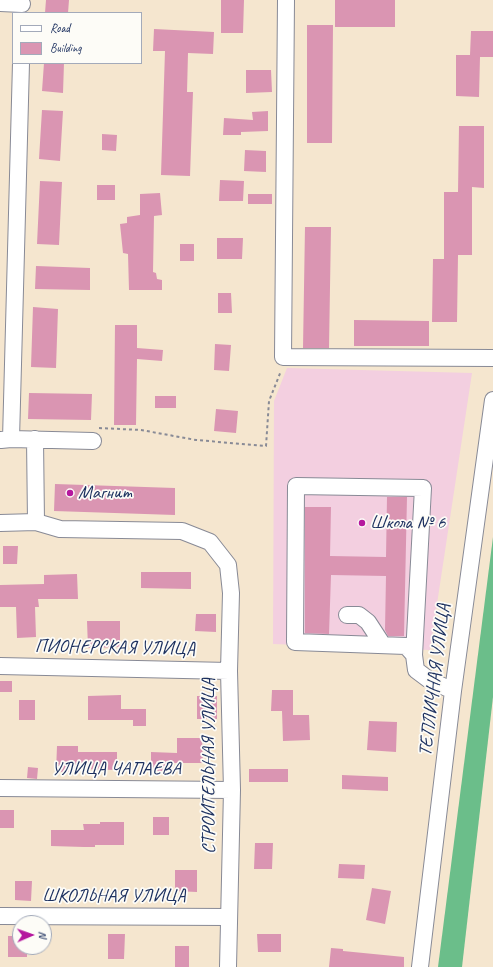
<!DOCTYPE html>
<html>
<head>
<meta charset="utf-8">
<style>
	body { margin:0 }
	#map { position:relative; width:493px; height:967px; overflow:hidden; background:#f5e6cf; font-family:Caveat,sans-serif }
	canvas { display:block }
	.legend { position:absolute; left:12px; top:12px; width:130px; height:52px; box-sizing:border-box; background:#fdfcf7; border:1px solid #a3aaba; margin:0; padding:5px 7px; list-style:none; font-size:12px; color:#1b2f5e }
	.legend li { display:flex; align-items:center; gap:8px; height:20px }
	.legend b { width:20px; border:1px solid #a3aaba }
	.north { position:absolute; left:12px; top:915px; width:40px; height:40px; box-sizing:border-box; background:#fdfcf7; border:1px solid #a3aaba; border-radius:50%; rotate:88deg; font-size:11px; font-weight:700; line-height:16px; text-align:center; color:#1b2f5e }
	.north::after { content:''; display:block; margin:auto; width:14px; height:18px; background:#b5179e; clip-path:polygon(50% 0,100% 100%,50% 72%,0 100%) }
</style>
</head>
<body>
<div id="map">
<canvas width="493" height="967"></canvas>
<ul class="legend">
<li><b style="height:5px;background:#fff"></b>Road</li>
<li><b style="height:11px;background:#da95b2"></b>Building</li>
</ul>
<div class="north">N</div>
</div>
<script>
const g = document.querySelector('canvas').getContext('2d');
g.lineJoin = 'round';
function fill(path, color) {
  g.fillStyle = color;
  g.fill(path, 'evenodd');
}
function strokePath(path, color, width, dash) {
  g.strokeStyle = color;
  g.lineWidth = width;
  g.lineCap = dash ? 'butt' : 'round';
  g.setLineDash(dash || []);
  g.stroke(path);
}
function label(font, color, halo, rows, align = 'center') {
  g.font = font + ' Caveat,sans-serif';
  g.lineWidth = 3.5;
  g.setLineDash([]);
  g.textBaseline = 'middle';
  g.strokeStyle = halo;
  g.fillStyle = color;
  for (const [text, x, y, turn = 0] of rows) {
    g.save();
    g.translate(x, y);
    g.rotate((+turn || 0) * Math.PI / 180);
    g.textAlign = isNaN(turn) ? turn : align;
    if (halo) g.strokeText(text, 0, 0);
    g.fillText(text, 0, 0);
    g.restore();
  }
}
fill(new Path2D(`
	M287,368l185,5 -42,277 -157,-6 1,-243z`), '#f3cfe0');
fill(new Path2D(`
	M493,537v160l-31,270h-24z`), '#6bbe8a');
fill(new Path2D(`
	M46,0h23l-1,13h-23z
	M221,0h23l-1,33h-22z
	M335,0h60v27h-60z
	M307,25h26l-1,118h-25z
	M154,29l60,3 -1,22 -25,-1 -1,39h6l-3,84 -29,-1 4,-124h-12z
	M471,31h22v26h-13l-1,40 -23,-1v-41h14z
	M44,63h20l-1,30 -21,-2z
	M246,70h25l1,22 -26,1z
	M42,110l21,1 -3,50 -21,-2z
	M268,111v20l-27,1v3h-18l1,-17 29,2 -1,-8z
	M459,126h25v62l-12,-1v68h-14l-1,67h-25l1,-63h11v-67h14z
	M102,134l15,1 -1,16 -14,-1z
	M245,150l21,1v21l-22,-1z
	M220,180l24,1 -1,20h-24z
	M40,181l22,1 -3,63 -22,-1z
	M97,185h18v15h-18z
	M160,193l2,22 -8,1 -1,56 3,1 1,6 5,1v10h-33l-1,-36 -5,-1 -3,-29 7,-1v-6l13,-2v-21z
	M248,194h24v10h-24z
	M305,227h26l-2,121h-26z
	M217,238h26l-1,21h-25z
	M180,244h14v17h-14z
	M36,266l54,2v22l-55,-1z
	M218,293h13l1,20h-14z
	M33,307l25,2 -2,59 -25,-1z
	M354,320l75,1v25h-75z
	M115,325h22v23l26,2 -1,11 -25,-2 -1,66h-22z
	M215,344l16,1 -2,26 -15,-1z
	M29,393l63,1 -1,26 -63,-1z
	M155,396h21v12h-21z
	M216,409l22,2 -2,22 -22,-2z
	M55,484l120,4v27l-121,-4z
	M387,497h20l-3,139h-16l-3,-6 1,-54 -55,-1 -2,59 -24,-1v-126h26l-1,49 56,1z
	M3,546h15l-1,18h-14z
	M141,572h50v17l-50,-1z
	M77,574l1,25h-40l1,8h-4l1,30 -19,1 -1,-31h-16v-22l44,-1v-9z
	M196,614h20v18l-21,-1z
	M87,621h33v26l-32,1z
	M0,681h12v11h-12z
	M272,690h21v25h16l1,25 -27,1 -1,-30h-11z
	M121,695v14h25v17h-13v-6h-45v-24z
	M197,696h20v23h-20z
	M19,700h16v20h-16z
	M369,721l28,1 -1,30 -29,-2z
	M177,738h25l1,25h-35v8h-17v-19l26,1z
	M57,746h21v6h39v18l-39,-1v3h-22z
	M28,767l10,1 -1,11 -10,-1z
	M249,769h39v13h-39z
	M342,775l46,2v14l-46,-2z
	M0,810h14v18h-14z
	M153,817h16v18h-16z
	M100,822h24v23h-29v2h-11l-33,-1v-16h33l-1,-6h17z
	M255,843h18l-1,26h-18z
	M339,864l26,1 -1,14 -26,-1z
	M175,870h22v22l-22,-1z
	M15,881h17l-1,20 -16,-1z
	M372,888l19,3 -6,33 -19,-4z
	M108,934h17l-1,25h-16z
	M257,934h24v18h-23z
	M8,936h12v11h7v10h-19z
	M175,946h14v21h-14z
	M331,948l12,1v2l61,6v10h-75z`), '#da95b2');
const minor = new Path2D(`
	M286,0l-3,357 210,1
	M0,3l22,1
	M11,439l10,-376
	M35,439l1,83
	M1,440l10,-1 82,2
	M0,523l36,-1 24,7 122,2 28,11 18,23 3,28 -2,78 3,119 -4,177
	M347,615h12l9,7 15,23
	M414,655l9,-167 -127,-2 -1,156 111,4 8,9 2,15 12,9 25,12
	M0,666l229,5
	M0,788l232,2
	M0,916l228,1
	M420,967l33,-276 40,-291`);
strokePath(minor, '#888a96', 18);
strokePath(new Path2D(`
	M99,428l42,2 55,10 70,6 3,-45 12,-30`), '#888a96', 2, [3, 3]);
strokePath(minor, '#fff', 16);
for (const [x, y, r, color] of [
	[70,493,4,"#b5179e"],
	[362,523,4,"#b5179e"]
]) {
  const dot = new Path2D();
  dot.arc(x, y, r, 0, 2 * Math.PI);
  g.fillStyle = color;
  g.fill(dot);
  strokePath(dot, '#fdfcf7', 1.5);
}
label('19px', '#1b2f5e', '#fdfcf7', [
	["Магнит",78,493],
	["Школа № 6",370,523]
], 'left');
label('19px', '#1b2f5e', '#fdfcf7', [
	["ПИОНЕРСКАЯ УЛИЦА",115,648,1],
	["ТЕПЛИЧНАЯ УЛИЦА",435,680,-83],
	["СТРОИТЕЛЬНАЯ УЛИЦА",209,766,-90],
	["УЛИЦА ЧАПАЕВА",116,769],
	["ШКОЛЬНАЯ УЛИЦА",114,896]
]);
</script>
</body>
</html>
